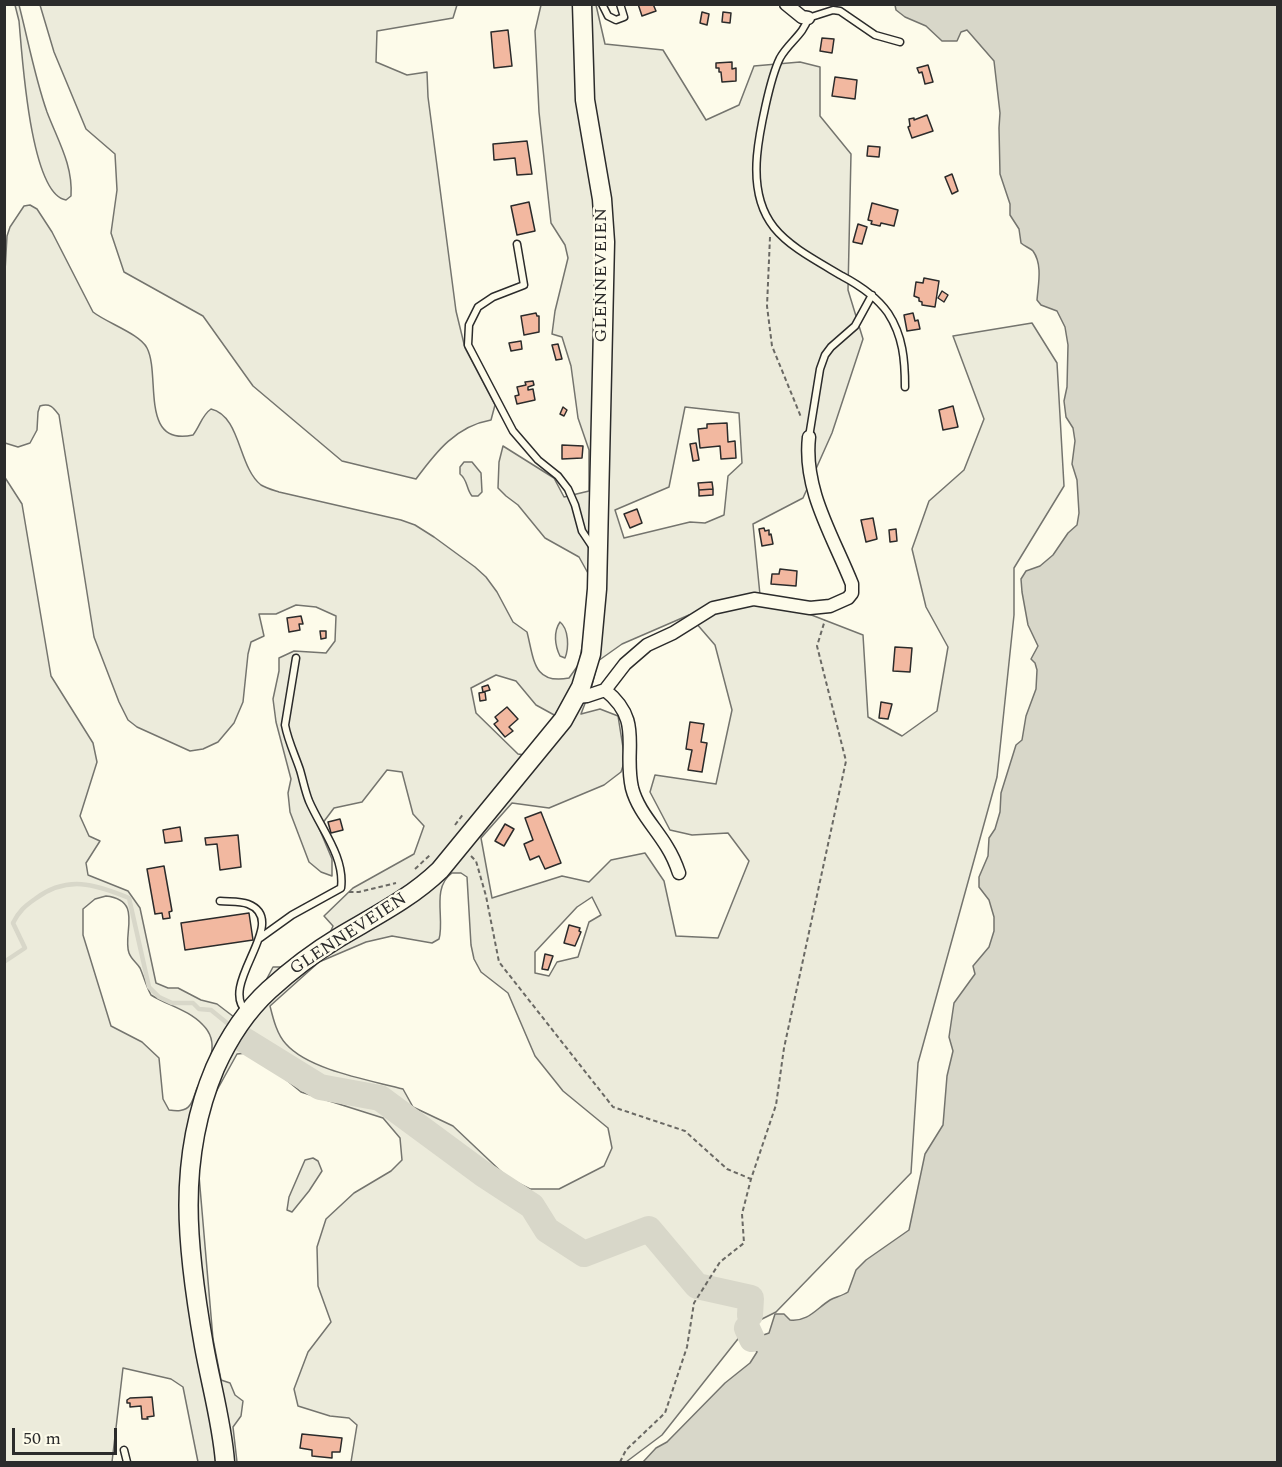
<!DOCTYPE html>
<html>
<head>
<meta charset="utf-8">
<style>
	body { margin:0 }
	#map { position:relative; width:1282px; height:1467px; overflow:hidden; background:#fdfbea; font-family:Spectral,serif }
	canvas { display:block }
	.frame { position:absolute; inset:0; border:6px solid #2b2b2b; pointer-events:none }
	.scale { position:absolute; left:12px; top:1428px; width:105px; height:27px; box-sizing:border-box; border:3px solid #2b2b2b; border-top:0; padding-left:8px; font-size:18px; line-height:21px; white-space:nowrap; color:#2b2b2b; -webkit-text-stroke:4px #fdfbea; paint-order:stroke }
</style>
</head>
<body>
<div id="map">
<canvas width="1282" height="1467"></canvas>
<div class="frame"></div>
<div class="scale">50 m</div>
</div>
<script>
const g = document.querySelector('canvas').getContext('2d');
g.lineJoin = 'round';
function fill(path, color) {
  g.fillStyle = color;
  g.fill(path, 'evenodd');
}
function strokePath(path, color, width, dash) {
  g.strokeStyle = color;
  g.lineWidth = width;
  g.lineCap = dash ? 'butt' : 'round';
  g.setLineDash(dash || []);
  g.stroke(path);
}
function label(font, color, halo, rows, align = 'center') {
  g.font = font + ' Spectral,serif';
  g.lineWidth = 4.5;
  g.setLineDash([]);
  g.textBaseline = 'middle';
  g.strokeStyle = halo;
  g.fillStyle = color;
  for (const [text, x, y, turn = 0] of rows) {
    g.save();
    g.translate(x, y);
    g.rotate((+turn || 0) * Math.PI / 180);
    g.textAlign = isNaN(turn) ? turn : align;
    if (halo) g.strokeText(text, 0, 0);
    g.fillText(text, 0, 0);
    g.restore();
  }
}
const green = new Path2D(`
	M15,5h4c9,35 16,73 28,107 11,29 26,53 24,84l-5,4c-36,-5 -44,-147 -47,-179z
	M40,5h417l-4,13 -76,13 -1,31 31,13 20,-3 1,25 28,214 9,37 30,57 -4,15c-35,6 -55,32 -75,59l-74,-18 -89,-75 -50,-70 -79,-44 -13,-39 6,-43 -2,-36 -29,-25 -32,-77z
	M541,5h55l9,39 58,6 43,70 33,-15 15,-39 46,-4 20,5v49l31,38 -3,136 15,49 -31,94 -29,65 -50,26 7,71 103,40 5,82 34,19 35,-25 11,-64 -22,-40 -14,-58 17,-48 35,-31 20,-51 -31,-83 79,-13 25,40 7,123 -50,82v47l-17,162 -79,286 -7,110 -135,139 -30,15 -1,3 -83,105 -36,27h-275l6,-37 -8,-7 -19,-2 -32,-10 -4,-17 14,-37 23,-30 -13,-36 -1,-39 9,-28 28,-26 37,-22 11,-11 -2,-22 -17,-20 -82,-26 -45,-37 -9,-2 -10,1 -26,47 -13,63 15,175 8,41 9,3 5,12 8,6 -2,15 -8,11 4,35h-39l-15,-75 -12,-8 -48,-11 -11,94h-107l-1,-986 18,28 29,172 42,67 4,19 -17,54 9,20 11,5 -14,22 2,12 40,16 12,17 16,75 12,5h10l23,12 16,4 17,13 30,-33 9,-17h8l49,-34 3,-7 -9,-10 29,-28 61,-34 10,-28 -11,-12 -11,-42 -15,-2 -25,32 -28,6 -15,20 13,31v17l-11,-4 -12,-10 -19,-50 -2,-19 3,-14 -15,-57 -3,-23 6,-28v-13l15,-7 32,2 9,-12 1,-25 -20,-9 -20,-2 -20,9h-17l5,22 -13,6 -3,12 -5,48 -9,21 -16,19 -15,7 -13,2 -53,-24 -9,-7 -9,-18 -25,-65 -35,-222c-6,-8 -9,-12 -19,-9l-2,6 -1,18 -7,13 -12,4 -13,-4 -1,-154 3,-53 3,-9 14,-21 6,-1 7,4 15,23 41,80c14,11 47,22 54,36 14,27 -8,99 46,87 7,-9 9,-20 18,-26 30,7 27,58 50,76 5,3 12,5 18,7l122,28 14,5 19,12 41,30 11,10 11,15 16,30 14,10c7,27 6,53 42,46l10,-14 5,-28 5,-61 -10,-18 -34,-19 -27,-33 -12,-9 -8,-8 1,-26 4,-16 51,32 10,19 25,-6v-41l-11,-32 -7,-52 -9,-29 -10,-3 3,-23 13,-53 -3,-13 -14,-22 -12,-111 -4,-81zM685,407l54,6 3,50 -14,13 -4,39 -19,8 -15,-1 -66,16 -9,-28 54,-23zM689,615l26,30 17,65 -16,74 -61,-9 -5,17 20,38 22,5 36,-2 21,28 -31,77 -42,-2 -12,-55 -19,-28 -34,7 -22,22 -27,-6 -70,22 -11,-60 31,-35 37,5 55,-23 17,-13 4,-12 -7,-44 -18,-7 -19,5 11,-29 6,-24 24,-17zM496,675l20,6 20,24 20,11 -31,39 -7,-1 -42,-41 -5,-25zM452,873h9l6,4 4,68 3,14 7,13 27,21 27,63 28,35 45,37 4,20 -8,18 -45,23h-29l-22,-11 -55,-52 -40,-19 -10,-18c-34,-9 -94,-19 -117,-45 -9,-9 -13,-26 -16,-38l49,-44 47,-20 26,-6 40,7 7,-4c6,-20 -8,-51 13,-66zM106,896c38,4 16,38 23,57 2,6 8,10 11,15 4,9 6,18 11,27 16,10 38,15 52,30 19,19 4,43 -6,63 -2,5 -4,13 -7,17 -5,7 -14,6 -21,5l-6,-11 -4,-41 -17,-16 -31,-16 -28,-91v-26l12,-10zM592,897l9,18 -12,7 -11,35 -21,5 -8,14 -14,-3v-21l42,-45z
	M464,462h8l9,11 1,19 -4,4h-6c-6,-7 -4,-16 -12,-22v-7z
	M560,622c9,7 9,26 5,36l-5,-2c-5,-10 -7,-24 0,-34z
	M313,1158l5,3 4,10 -13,20 -17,21 -5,-2 2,-13 16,-37z`);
fill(green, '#ecebdb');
strokePath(green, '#74746e', 1.5);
const water = new Path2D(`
	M895,5h382v1457h-634l13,-14 11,-6 58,-59 25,-20 7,-11 -5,-8v-5l17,-6 6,-19h9l6,6c18,2 26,-11 40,-20 5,-3 12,-4 18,-8l8,-22 10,-10 43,-30 16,-76 18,-29 4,-49 6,-25 -4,-14 5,-34 21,-29 -2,-8 16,-19 5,-16v-14l-5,-17 -10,-13v-10l9,-21 1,-18 6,-9 5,-17 1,-19 15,-48 6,-5 4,-24 10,-27 1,-19 -2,-7 -4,-4 7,-13 -10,-21 -6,-33 -1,-13 5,-8 14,-5 13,-11 15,-22 9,-8 2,-12 -2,-33 -5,-16 3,-23 -2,-13 -7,-11 -2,-16 3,-14 1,-42 -3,-18 -8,-16 -16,-6 -4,-5c1,-15 6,-35 -4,-49 -3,-3 -9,-5 -12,-8l-2,-14 -9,-14v-11l-10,-30 -1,-46 1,-15 -6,-52 -27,-31 -6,2 -4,9h-15l-16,-15 -21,-9 -9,-7z`);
fill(water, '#d8d7c9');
strokePath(water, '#74746e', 1.5);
strokePath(new Path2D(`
	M4,962l21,-14 -12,-25c6,-12 12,-17 22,-24 32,-24 60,-15 94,-1l20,89 10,10 13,6h21l6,6 12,1 16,13`), '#d8d7c9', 4.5);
strokePath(new Path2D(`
	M244,1040l76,47 60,11 103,76 49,32 15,24 37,24 65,-25 48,57 54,12 -1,17
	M747,1328l5,11`), '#d8d7c9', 26);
const building = new Path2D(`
	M638,4h15l3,7 -14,5z
	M702,12l7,2 -2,11 -7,-2z
	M723,12l8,1 -1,10 -8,-1z
	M508,30l4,36 -18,2 -3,-36z
	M822,38l12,1 -2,14 -12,-2z
	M732,62v7l4,-1v13l-14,1 -1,-10h-2v-4h-3v-5z
	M928,65l5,17 -8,2 -3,-12 -3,1 -2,-5z
	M835,77l22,3 -2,19 -23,-3z
	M927,115l6,16 -21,7 -4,-11 2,-1 -1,-7 5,-1v2z
	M527,141l5,33 -15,1 -2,-17 -21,2 -1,-16z
	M868,146l12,1 -1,10 -12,-1z
	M952,174l6,17 -6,3 -7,-17z
	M529,202l6,29 -18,4 -6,-29z
	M872,203l26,7 -4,16 -13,-3 -1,3 -9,-2 1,-3 -4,-1z
	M858,224l9,3 -5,17 -9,-2z
	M924,278l15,3 -4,26 -13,-2v-3l-3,-1v-3l-5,-2 2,-14 7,1z
	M942,291l6,4 -4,7 -6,-4z
	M536,313l1,3h2v16l-15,3 -3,-19z
	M913,313l2,8 3,-1 2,9 -13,2 -3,-16z
	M521,341l1,8 -11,2 -2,-8z
	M558,344l4,15 -6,1 -4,-15z
	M533,381l1,4 -6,2v3l5,-1 2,11 -18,4 -2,-8 4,-1 -2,-8 9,-2 -1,-3z
	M953,406l5,21 -15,3 -4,-20z
	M563,407l4,3 -3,6 -4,-2z
	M727,423l1,19 7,-1 1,17 -15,1 -1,-13 -20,2 -2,-19 9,-1v-4z
	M696,443l3,17 -6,1 -3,-17z
	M562,445l21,1 -1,12 -20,1z
	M712,482l1,7 -14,1 -1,-7z
	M713,489v6l-14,1v-6z
	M637,509l5,14 -12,5 -6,-14z
	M873,518l4,21 -11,3 -5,-22z
	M764,528l1,3 4,-1v5l2,-1 2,10 -11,2 -3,-17z
	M896,529l1,12 -7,1 -1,-12z
	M780,569l17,2 -1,15 -25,-2 1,-10h7z
	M301,616l2,8h-4l1,6 -11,2 -2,-14z
	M320,631h6v7l-5,1z
	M895,647l17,1 -2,24 -17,-1z
	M488,685l2,5 -7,2 -1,-5z
	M485,692l1,8 -6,1 -1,-8z
	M881,702l11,2 -4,15 -9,-1z
	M507,707l11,12 -9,8 4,4 -8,6 -11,-13 4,-3 -3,-4z
	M690,722l14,2 -3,18 6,1 -5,29 -14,-2 4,-20 -6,-1z
	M541,812l20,51 -16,6 -6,-13 -9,4 -6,-16 9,-4 -8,-22z
	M340,819l3,11 -12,3 -3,-11z
	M505,824l9,5 -10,17 -9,-5z
	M180,827l2,14 -17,2 -2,-13z
	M238,835l3,32 -21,3 -3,-26 -11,1 -1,-7z
	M164,866l8,45 -3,1 1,6 -7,1 -1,-6 -7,1 -8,-45z
	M249,913l4,27 -68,10 -4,-27z
	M569,925l11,3 -1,3 2,1 -6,14 -11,-3z
	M545,954l8,2 -5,14 -6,-1z
	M152,1397l2,19 -7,1 1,2h-6l-1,-13 -11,1v-4h-3v-3l3,-2z
	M302,1434l40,4 -2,14h-8v6l-20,-2v-6l-12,-2z`);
fill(building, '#f2b8a0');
strokePath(building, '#2b2b2b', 1.5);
const service = new Path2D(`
	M602,4l6,12 8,4 8,-3 -4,-13
	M900,42l-25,-7 -35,-24 -7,-1 -25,8c-4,16 -20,25 -28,40 -10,20 -21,75 -23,98 -6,72 31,88 85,120 17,9 34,20 46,37 15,23 17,47 17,74
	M517,244l7,41 -31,12 -15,10 -9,18 -1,20 45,86 25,29 20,16 10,13 7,16 7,26 10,15h2
	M809,437l11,-68 5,-14 6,-8 24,-21 17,-31
	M220,901c9,1 20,0 28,3 44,17 -32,81 -1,108
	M260,938l32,-23 49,-27c4,-31 -20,-59 -32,-87 -4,-10 -6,-21 -9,-31 -5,-15 -12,-29 -15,-45l11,-67
	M124,1450l3,12`);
const minor = new Path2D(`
	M786,4l16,13 6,1
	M605,690c39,31 18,58 27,98 6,23 23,39 35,59 5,8 9,17 12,26
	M577,697l10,-1 18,-6 20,-26 22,-19 26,-12 40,-25 41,-9 56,9 20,-2 18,-8 4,-5v-9c-19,-48 -49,-94 -43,-147`);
const secondary = new Path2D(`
	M225,1462c-3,-39 -14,-77 -21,-116 -17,-96 -28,-186 11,-278 13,-29 30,-56 54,-78 21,-19 44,-37 69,-52 35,-21 72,-39 102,-68l123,-150 18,-33 10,-33 6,-65 8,-347 -3,-43 -17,-99 -3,-96`);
strokePath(service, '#2b2b2b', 9);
strokePath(minor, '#2b2b2b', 15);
strokePath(secondary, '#2b2b2b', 21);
strokePath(new Path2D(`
	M770,237l-3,69 5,40 29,71
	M455,825l9,-12
	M471,856l5,5 10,35 13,66 114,145 72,24 42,38 24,10
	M415,869l15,-14
	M349,892h10l37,-9
	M620,1462l6,-12 39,-37 22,-66 7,-44 26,-41 24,-19 -2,-29 9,-35 25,-74 8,-57 62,-287 -29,-115 8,-26`), '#6a6964', 2, [4.5, 3]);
strokePath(service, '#fdfbea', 6);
strokePath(minor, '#fdfbea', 12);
strokePath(secondary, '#fdfbea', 18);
label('18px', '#2b2b2b', '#fdfbea', [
	["GLENNEVEIEN",602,275,-90],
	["GLENNEVEIEN",349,935,-33]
]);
</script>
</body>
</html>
